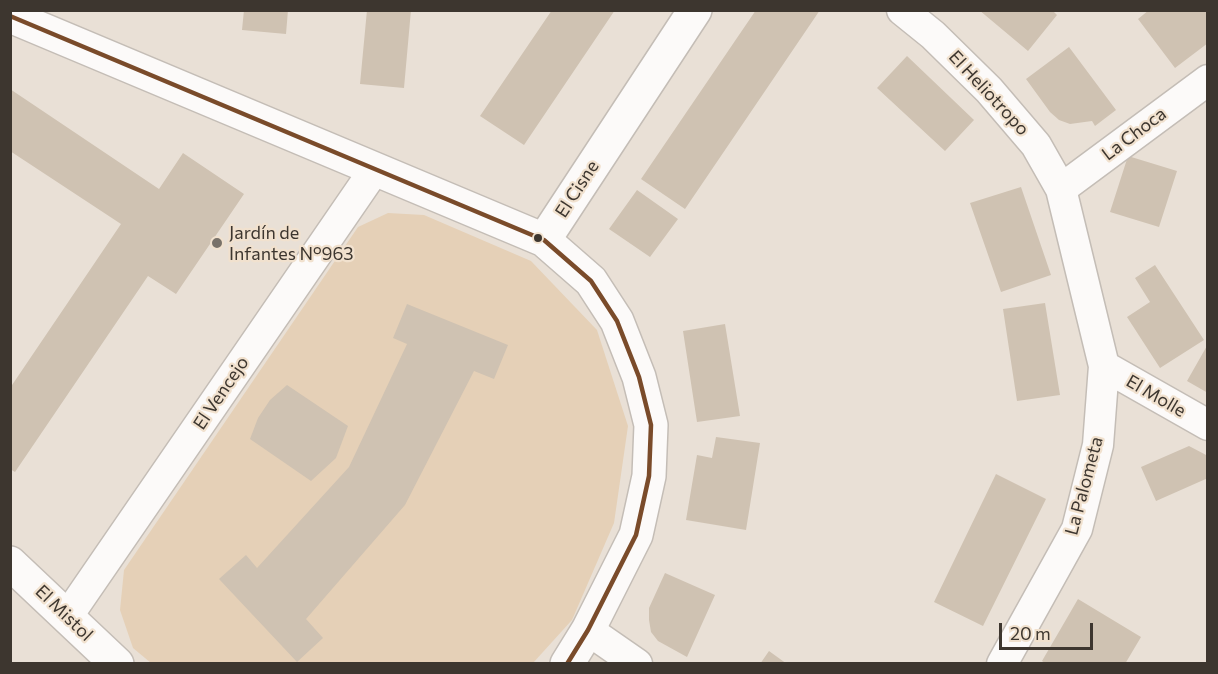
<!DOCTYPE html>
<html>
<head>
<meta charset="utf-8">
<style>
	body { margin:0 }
	#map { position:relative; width:1218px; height:674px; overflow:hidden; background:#e9e0d6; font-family:Commissioner,sans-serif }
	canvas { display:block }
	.frame { position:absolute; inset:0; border:12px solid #3d362f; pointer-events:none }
	.scale { position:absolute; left:999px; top:623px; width:94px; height:27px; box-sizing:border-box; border:3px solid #3d362f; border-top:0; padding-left:8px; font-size:18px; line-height:21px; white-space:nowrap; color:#3d362f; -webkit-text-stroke:4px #f1e1ce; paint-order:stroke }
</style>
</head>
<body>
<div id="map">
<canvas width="1218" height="674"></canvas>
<div class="frame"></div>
<div class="scale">20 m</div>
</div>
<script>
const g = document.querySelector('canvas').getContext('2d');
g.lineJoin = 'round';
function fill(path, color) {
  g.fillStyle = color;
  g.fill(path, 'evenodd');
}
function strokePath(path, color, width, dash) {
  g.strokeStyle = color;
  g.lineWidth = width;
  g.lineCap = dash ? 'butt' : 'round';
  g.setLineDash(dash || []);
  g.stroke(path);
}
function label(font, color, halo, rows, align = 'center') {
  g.font = font + ' Commissioner,sans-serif';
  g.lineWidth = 4.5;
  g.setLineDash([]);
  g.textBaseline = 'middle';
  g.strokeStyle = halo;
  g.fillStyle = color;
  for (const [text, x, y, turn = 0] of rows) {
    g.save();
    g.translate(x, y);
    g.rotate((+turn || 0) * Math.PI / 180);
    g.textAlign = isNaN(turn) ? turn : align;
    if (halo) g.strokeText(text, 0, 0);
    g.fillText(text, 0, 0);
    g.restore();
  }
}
fill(new Path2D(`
	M388,213l36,2 107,46 66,69 31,96 -14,97 -42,97 -39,43h-382l-18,-15 -13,-38 4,-40 234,-343z`), '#e5d0b7');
fill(new Path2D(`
	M244,10h44l-2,24 -44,-4z
	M367,10h44l-7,78 -44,-4z
	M552,10h63l-91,135 -44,-29z
	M756,10h64l-135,199 -44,-30z
	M979,10h73l5,5 -29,36z
	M1149,10h59v33l-33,25 -37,-49z
	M1069,47l47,63 -21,16 -3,-5 -22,3 -11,-4 -9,-8 -24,-33z
	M907,56l67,64 -29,31 -68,-63z
	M10,89l149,100 24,-36 61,41 -68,100 -28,-18 -133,196 -5,-3v-81l111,-164 -111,-73z
	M1128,156l49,15 -18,56 -49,-15z
	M1021,187l30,88 -50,17 -31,-89z
	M637,190l41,29 -28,38 -41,-28z
	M1155,265l49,75 -44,28 -33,-51 23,-15 -15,-24z
	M1045,303l15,92 -43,6 -14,-92z
	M407,304l101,41 -14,34 -20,-8 -69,134 -99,114 17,19 -26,24 -78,-83 27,-24 11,13 92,-101 58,-123 -14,-6z
	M725,324l15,92 -43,6 -14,-91z
	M1208,344v49l-21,-12z
	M287,385l61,41 -12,32 -25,23 -61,-42 8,-21 12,-18z
	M716,437l44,6 -14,87 -60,-10 11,-65 15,3z
	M1189,446l19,10v22l-52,23 -15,-34z
	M996,474l50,25 -63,127 -49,-24z
	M665,573l50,22 -28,62 -29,-16 -7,-9 -2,-12v-12z
	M1078,599l63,38 -16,27h-79l-4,-3z
	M769,651l18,13h-27z`), '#cfc2b2');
const minor = new Path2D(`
	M902,10l31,25 56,55 47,55 25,44 43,177 -6,79 -21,84 -75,135
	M1061,189l147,-109
	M1104,366l104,59
	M67,617l308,-448
	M588,630l49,34`);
const tertiary = new Path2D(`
	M10,16l534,224 47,41 26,40 22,56 12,48 -2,51 -13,59 -48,95 -21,34
	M544,240l151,-230
	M10,563l107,101`);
strokePath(minor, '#c4bdb6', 33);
strokePath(tertiary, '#c4bdb6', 36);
strokePath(minor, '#fcfaf9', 30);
strokePath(tertiary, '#fcfaf9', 33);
strokePath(new Path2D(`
	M10,16l534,224 47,41 26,40 22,56 12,48 -2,51 -13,59 -48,95 -21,34`), '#7a4b2a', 4.5);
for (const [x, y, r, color] of [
	[538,238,5,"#3d362f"],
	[217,243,6,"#797269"]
]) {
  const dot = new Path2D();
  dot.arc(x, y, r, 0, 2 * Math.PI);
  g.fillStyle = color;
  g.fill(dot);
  strokePath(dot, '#f1e1ce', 2);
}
label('18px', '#3d362f', '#f1e1ce', [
	["El Heliotropo",989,93,47],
	["La Choca",1134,134,-37],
	["El Cisne",577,189,-57],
	["El Vencejo",221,393,-56],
	["El Molle",1156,396,30],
	["La Palometa",1084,486,-75],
	["El Mistol",64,613,44]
]);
label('18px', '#3d362f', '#f1e1ce', [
	["Jardín de",229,233],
	["Infantes N°963",229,254]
], 'left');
</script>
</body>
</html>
